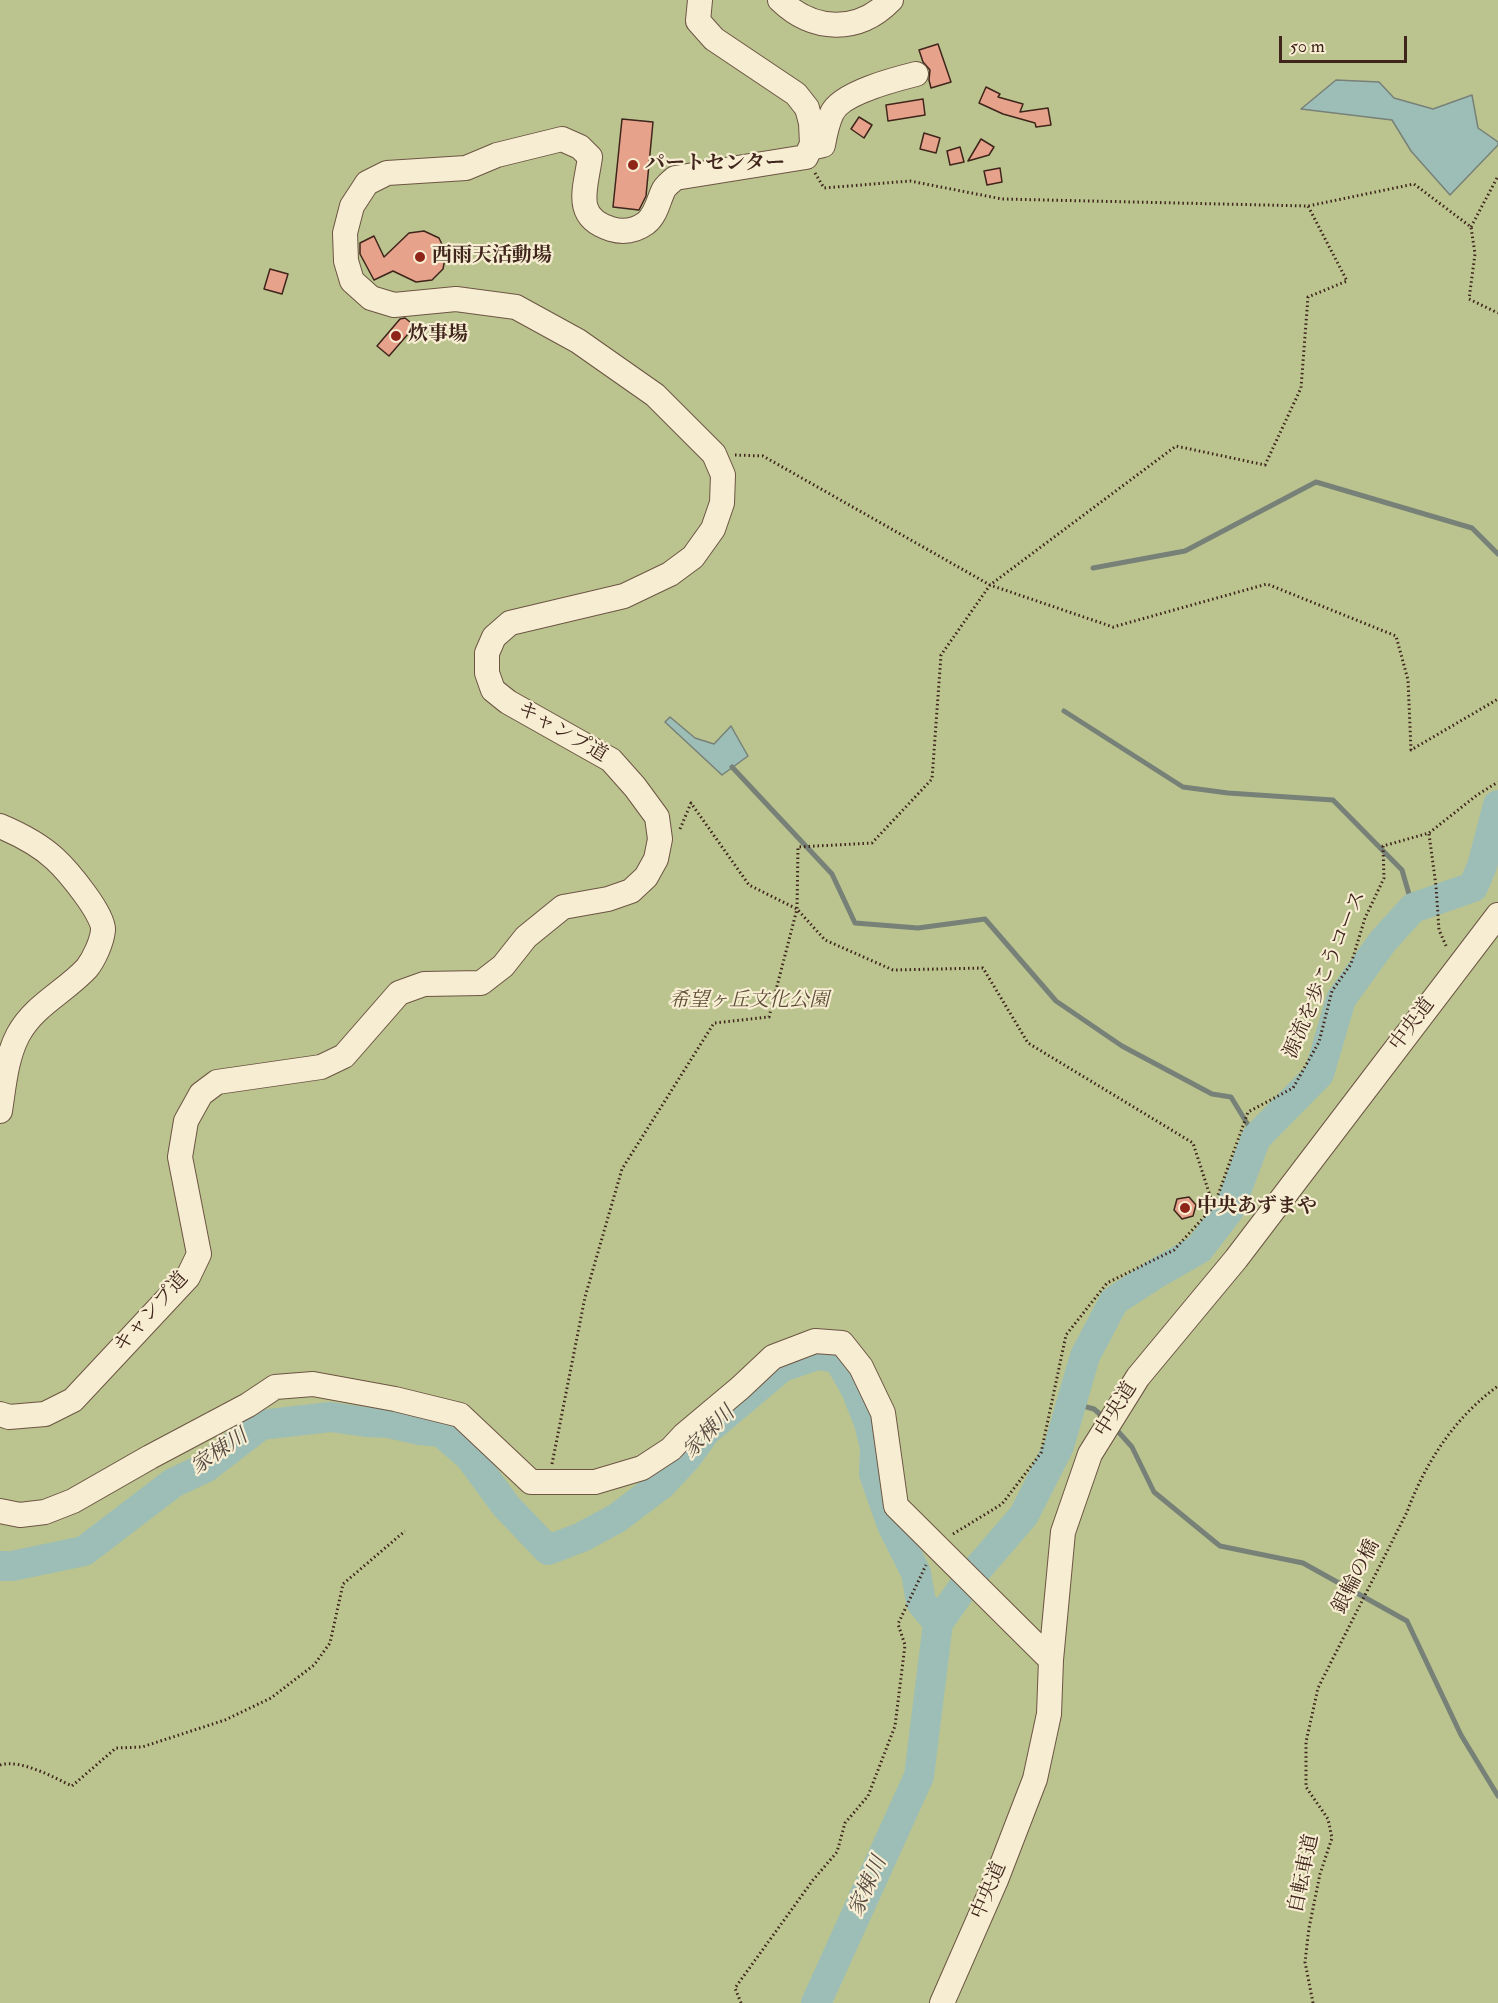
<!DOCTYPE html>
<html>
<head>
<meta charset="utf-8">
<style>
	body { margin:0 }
	#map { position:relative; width:1498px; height:2003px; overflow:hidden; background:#f3e4ba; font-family:"IM FELL Double Pica",serif }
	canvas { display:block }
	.scale { position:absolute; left:1279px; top:36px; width:128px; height:27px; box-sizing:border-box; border:3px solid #3f251b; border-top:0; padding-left:8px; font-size:18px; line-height:21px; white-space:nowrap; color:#3f251b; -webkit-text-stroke:4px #f7edd2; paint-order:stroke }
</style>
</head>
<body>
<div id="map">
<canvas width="1498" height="2003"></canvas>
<div class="scale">50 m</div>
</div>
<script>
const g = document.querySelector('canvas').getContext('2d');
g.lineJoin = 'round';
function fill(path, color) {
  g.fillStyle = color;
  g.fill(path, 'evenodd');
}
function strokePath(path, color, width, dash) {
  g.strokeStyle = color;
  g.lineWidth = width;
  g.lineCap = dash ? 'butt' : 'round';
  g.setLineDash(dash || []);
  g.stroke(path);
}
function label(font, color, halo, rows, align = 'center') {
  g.font = font + ' "IM FELL Double Pica","Noto Serif JP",serif';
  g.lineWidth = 4.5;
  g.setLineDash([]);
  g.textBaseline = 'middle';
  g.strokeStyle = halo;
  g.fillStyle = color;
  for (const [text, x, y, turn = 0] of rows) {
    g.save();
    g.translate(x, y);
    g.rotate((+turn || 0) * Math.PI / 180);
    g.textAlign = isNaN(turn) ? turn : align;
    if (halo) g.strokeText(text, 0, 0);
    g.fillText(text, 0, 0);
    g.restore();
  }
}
fill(new Path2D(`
	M0,0h1498v2003h-1498z`), '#bbc48f');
const water = new Path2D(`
	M1336,80l43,2 15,16 39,11 39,-14 6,33 20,14v3l-48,50 -39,-44 -19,-31 -91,-11z
	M670,717l25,21 19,6 17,-18 17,30 -26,19 -57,-53z`);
fill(water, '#9dbeb6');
strokePath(water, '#778178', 1.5);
strokePath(new Path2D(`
	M1093,568l92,-17 131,-69 156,46 26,26
	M1064,711l119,76 45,6 105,7 69,70 11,38
	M732,767l100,107 23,49 63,5 67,-9 71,82 66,45 90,48 19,3 25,41
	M1072,1403l22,6 8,7
	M1115,1428l17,19 22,45 66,54 83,17 104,58 54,114 37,61`), '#778178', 5);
strokePath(new Path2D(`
	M0,1566h12l72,-15 89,-68 32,-15 56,-43 69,-8 36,5 23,1 31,7 21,2 29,25 36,49 42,44 34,-13 35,-19 45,-34 25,-27 19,-26 76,-64 35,-12 21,3 18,32 13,33 6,25 -1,26 18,51 24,48 5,29 17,21 -19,153 -103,227
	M938,1623l31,-44 55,-64 35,-69 26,-90 29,-55 43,-28 42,-24 30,-39 27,-72 63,-64 22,-75 42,-58 30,-33 60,-21 9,-21 16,-61`), '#9dbeb6', 30);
const building = new Path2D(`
	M938,44l13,38 -20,6 -2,-8 1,-10 -7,-8 -4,-12z
	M986,87l14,7 -2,3 25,7 -3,8 28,-4 3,17 -15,2 -1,-4 -32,-9 -24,-11z
	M923,99l2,16 -37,6 -2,-16z
	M859,117l13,8 -8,13 -13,-9z
	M622,119l31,3 -7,74 -7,14 -26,-3z
	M924,133l16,5 -4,15 -16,-4z
	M981,139l13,8 -5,8 -21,6z
	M960,147l4,15 -14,3 -3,-14z
	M1000,168l2,14 -15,3 -3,-14z
	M424,231l15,7 7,15 -3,16 -11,11 -16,2 -23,-11 -19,9 -14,-26v-11l14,-7 10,21 25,-24z
	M270,269l18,5 -6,20 -18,-5z
	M405,318l10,8 -26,30 -12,-10 23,-27z
	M1189,1197l7,8 -3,11 -11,3 -8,-9 3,-11z`);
fill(building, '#e7a28b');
strokePath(building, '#3f251b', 1.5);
const minor = new Path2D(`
	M780,0c33,32 78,34 111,0
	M810,148l13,-3c2,-11 4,-22 9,-32 9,-20 64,-34 84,-39
	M0,826c19,8 39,18 55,33 12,11 49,55 48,71 -1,12 -9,29 -16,38 -22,24 -53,37 -69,67 -12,23 -14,50 -18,76
	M0,1414l9,3 36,-3 28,-14 115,-123 11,-23 -19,-97 6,-36 15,-27 16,-12 104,-15 23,-11 55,-63 25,-9 57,-1 22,-17 23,-29 37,-30 45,-8 23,-8 15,-14 10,-18 4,-20 -3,-22 -22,-30 -24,-27 -103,-58 -15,-12 -6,-17v-20l7,-16 16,-14 114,-27 46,-22 23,-17 20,-28 9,-26 1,-28 -9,-21 -59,-59 -77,-54 -62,-34 -60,-8 -62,6 -23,-7 -19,-17 -6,-20 -1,-28 7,-27 15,-23 20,-10 79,-5 31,-13 65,-16 18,8 10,10c-4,31 -18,60 21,72 13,4 24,2 35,-6 10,-8 12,-21 17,-32 2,-5 8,-9 12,-13l131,-21 6,-13 -1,-21 -4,-15 -11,-14 -82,-55 -16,-18 2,-21
	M0,1511l20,4 25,-3 28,-11 77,-44 98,-52 27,-18 38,-3 82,15 65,16 71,67h64l47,-14 29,-19 13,-14 56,-47 33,-31 42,-16 27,2 19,24 22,46 13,93 155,154
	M942,2003l54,-123 39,-101 14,-65 2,-54 12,-128 27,-78 48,-77 98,-118 262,-344`);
strokePath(minor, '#6c5543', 26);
strokePath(new Path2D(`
	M815,173l9,15 86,-7 92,18 306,7 106,-22 57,43 4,27 -6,45 29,14
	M1471,227l27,-51
	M735,455l28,1 227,129 123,42 154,-43 129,52 12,44 3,70 87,-51
	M680,829l11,-26 58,82 48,24 28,31 68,30 90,-2 45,75 165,100 20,62
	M1429,834l7,52 3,44 8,18
	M552,1464l33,-167 37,-128 92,-146 55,-6 28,-108 1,-62 74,-4 60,-64 9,-124 49,-70 186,-139 89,19 36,-77 7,-91 39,-16 -39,-75
	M953,1534l49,-30 39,-51 25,-118 41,-52 67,-33 40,-44 34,-94 45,-24 26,-46 13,-51 19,-27 14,-46 19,-40 -1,-32 46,-13 48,-38 21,-13
	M0,1765c21,-6 53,12 72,21l44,-38 26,-1 83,-27 46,-22 43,-33 16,-22 13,-59 62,-53
	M741,2003l-6,-15 78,-108 24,-28 8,-29 23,-27 27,-70 10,-81 -7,-21 28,-59
	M1313,2003l-8,-41 4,-34 11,-54 12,-36 -4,-19 -22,-32v-45l12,-54 89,-176c18,-49 48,-95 91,-126`), '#3f251b', 3, [1.5, 3]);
strokePath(minor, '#f7edd2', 24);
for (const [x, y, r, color] of [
	[633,165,6,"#8f2418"],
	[420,257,6,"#8f2418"],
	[396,336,6,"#8f2418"],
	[1185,1208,6,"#8f2418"]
]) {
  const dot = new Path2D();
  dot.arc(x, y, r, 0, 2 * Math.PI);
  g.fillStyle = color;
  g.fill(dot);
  strokePath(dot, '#f7edd2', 2);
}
label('bold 20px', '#3f251b', '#f7edd2', [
	["パートセンター",645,165],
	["西雨天活動場",432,257],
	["炊事場",408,336],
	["中央あずまや",1197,1208]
], 'left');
label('20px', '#3f251b', '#f7edd2', [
	["キャンプ道",562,733,30],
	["源流を歩こうコース",1326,975,-67],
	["中央道",1413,1025,-53],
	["キャンプ道",152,1313,-48],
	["中央道",1117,1410,-58],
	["銀輪の橋",1357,1577,-63],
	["自転車道",1305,1874,-78],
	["中央道",990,1891,-67]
]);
label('italic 20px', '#5e4d38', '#f7edd2', [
	["希望ヶ丘文化公園",749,1002]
]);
label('italic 21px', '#564b42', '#f7edd2', [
	["家棟川",710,1433,-45],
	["家棟川",220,1453,-34],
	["家棟川",869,1887,-66]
]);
</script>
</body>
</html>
